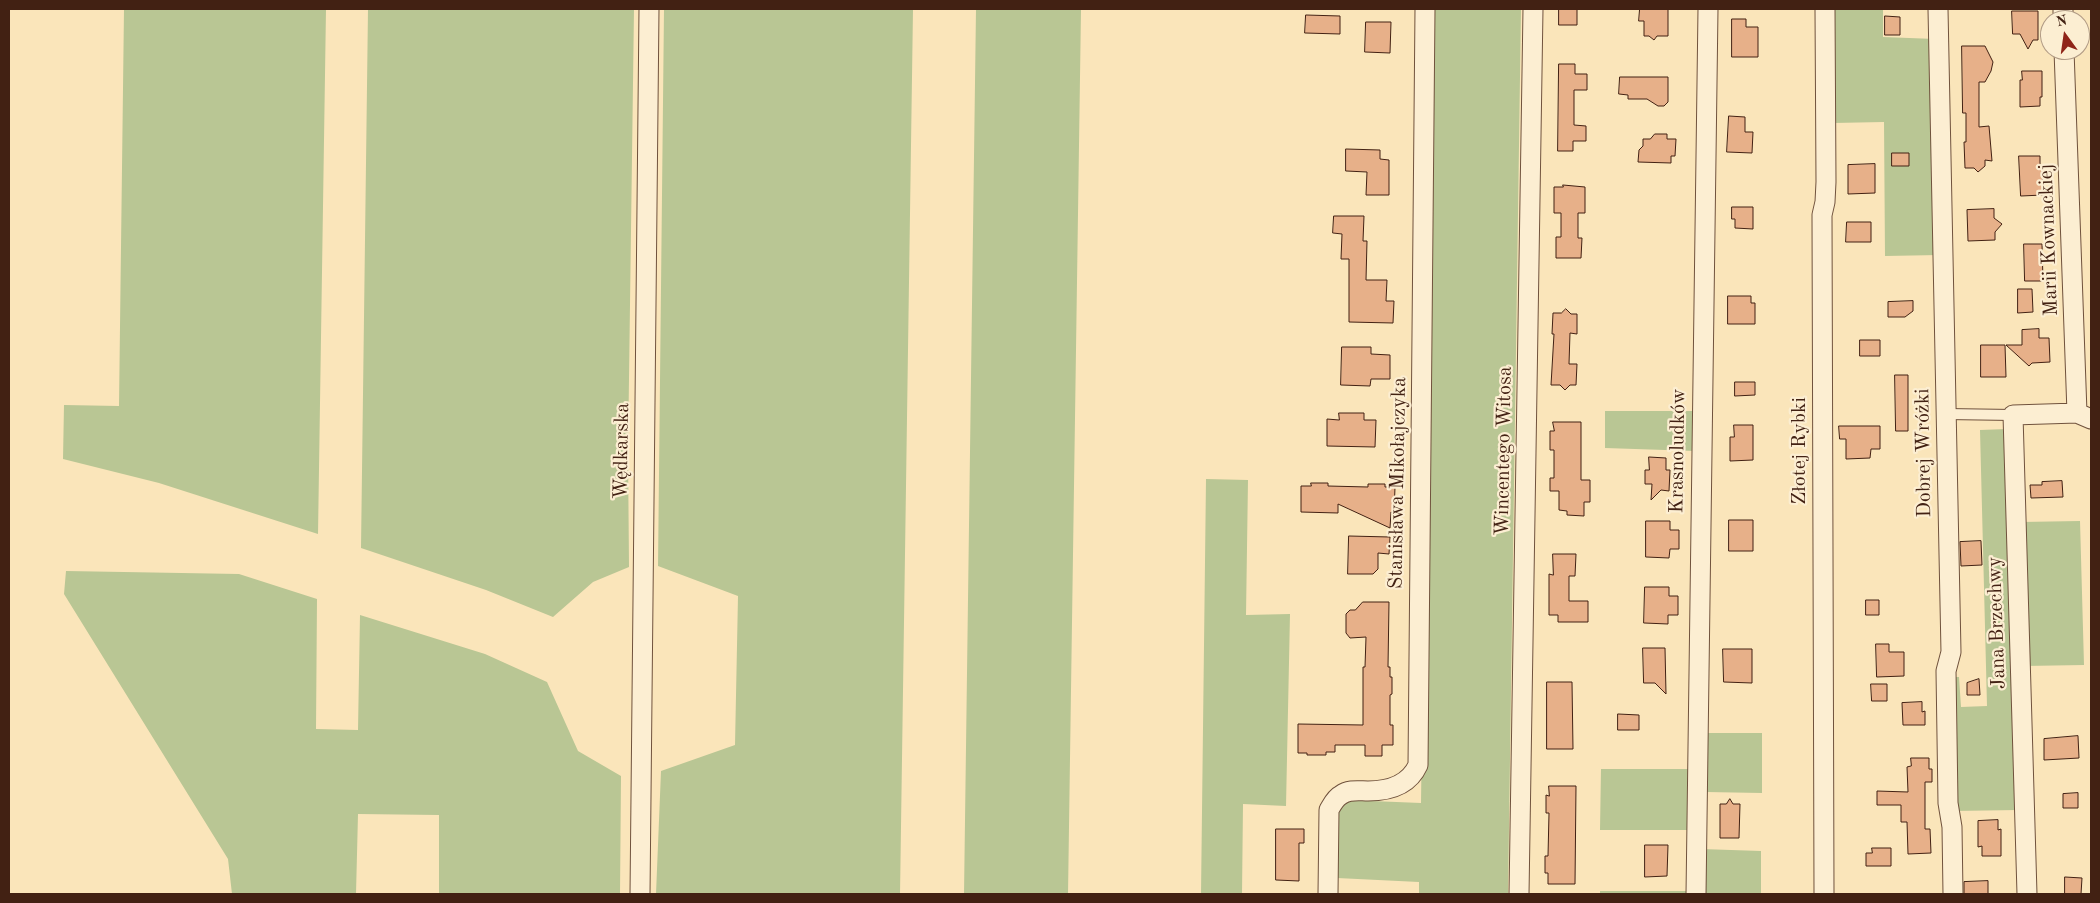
<!DOCTYPE html>
<html>
<head>
<meta charset="utf-8">
<style>
	body { margin:0 }
	#map { position:relative; width:2100px; height:903px; overflow:hidden; background:#fae5ba; font-family:"Old Standard TT",serif }
	canvas { display:block }
	.frame { position:absolute; inset:0; border:10px solid #422113; pointer-events:none }
	.north { position:absolute; left:2040px; top:10px; width:50px; height:50px; box-sizing:border-box; background:#fceed2; border:1px solid #b29c86; border-radius:50%; rotate:346deg; font-size:14px; font-weight:700; line-height:20px; text-align:center; color:#422113 }
	.north::after { content:''; display:block; margin:auto; width:18px; height:22px; background:#8f2418; clip-path:polygon(50% 0,100% 100%,50% 72%,0 100%) }
</style>
</head>
<body>
<div id="map">
<canvas width="2100" height="903"></canvas>
<div class="frame"></div>
<div class="north">N</div>
</div>
<script>
const g = document.querySelector('canvas').getContext('2d');
g.lineJoin = 'round';
function fill(path, color) {
  g.fillStyle = color;
  g.fill(path, 'evenodd');
}
function strokePath(path, color, width, dash) {
  g.strokeStyle = color;
  g.lineWidth = width;
  g.lineCap = dash ? 'butt' : 'round';
  g.setLineDash(dash || []);
  g.stroke(path);
}
function label(font, color, halo, rows, align = 'center') {
  g.font = font + ' "Old Standard TT",serif';
  g.lineWidth = 4.5;
  g.setLineDash([]);
  g.textBaseline = 'middle';
  g.strokeStyle = halo;
  g.fillStyle = color;
  for (const [text, x, y, turn = 0] of rows) {
    g.save();
    g.translate(x, y);
    g.rotate((+turn || 0) * Math.PI / 180);
    g.textAlign = isNaN(turn) ? turn : align;
    if (halo) g.strokeText(text, 0, 0);
    g.fillText(text, 0, 0);
    g.restore();
  }
}
fill(new Path2D(`
	M124,9h202l-8,525 -159,-51 -96,-24 1,-54 55,1z
	M368,9h266l-6,443 1,115 -36,15 -40,35 -67,-27 -125,-42z
	M664,9h249l-13,885h-244l5,-123 74,-26 3,-149 -80,-30z
	M976,9h105l-13,885h-104z
	M1431,9h90l-13,885h-89v-12l-82,-4 1,-71 9,-7 74,3z
	M1832,9h51v28l52,2 4,216 -54,1 -1,-134 -51,1z
	M1605,411h90v40l-90,-3z
	M2007,429l11,381 -65,1 -2,-134h8l2,30 26,-1 -7,-276z
	M1206,479l42,1 -2,135 44,-1 -4,192 -43,-2 -1,90h-41z
	M2080,521l4,144 -60,1 -3,-144z
	M66,571l173,3 78,25 -1,130 42,1 2,-115 125,39 62,28 31,69 43,25 -1,118h-181v-79l-81,-1 -2,80h-124l-4,-35 -164,-265z
	M1707,733h55v60l-56,-1z
	M1601,769h90v61h-91z
	M1701,849l60,2v43h-61z
	M1600,891h89v3h-89z`), '#b9c694');
const building = new Path2D(`
	M1559,9h18v16h-18z
	M1640,9h28v27h-11l-3,4 -5,-4h-5v-15h-5z
	M2012,11h26v29h-5l-5,9 -8,-15h-7z
	M1306,15l34,1v18l-35,-1z
	M1885,16l15,1v18h-15z
	M1732,19h14v8h12v30h-26z
	M1366,22h25l-1,31 -25,-1z
	M1962,46h23l8,16 -2,9 -6,11h-6v45l10,-1 3,35 -7,-1v6l-7,6 -4,-4h-9l-1,-26h2v-29h-3z
	M1559,64h16v10h12v16h-13v35l12,1v15h-13v10h-15z
	M2022,71h20v26h-2v9l-20,1v-27h2z
	M1620,77h48v25l-4,4h-6l-11,-7h-19v-4l-9,-1z
	M1729,116l16,1v15h8l-1,21 -25,-1z
	M1655,134h12v5h9l-1,17h-4v7l-33,-1 1,-12 4,-4v-7h7z
	M1346,149l34,1v9l9,1v35h-23l1,-23 -21,-1z
	M1892,153h17v13h-17z
	M2019,156h21v9h2l1,30 -22,1z
	M1875,164v29l-27,1v-29z
	M1563,185l22,2v26h-7v25h4l-1,20h-25v-21h5v-24h-7v-26h9z
	M1732,207h21v22l-18,-1v-9h-3z
	M1994,209v9l8,6 -7,8v8l-27,1 -1,-31z
	M1334,216h30l-1,25h4l-1,39h21l-1,21h8l-1,22 -44,-1v-63h-8l1,-25 -9,-1z
	M1847,222h24v20h-25z
	M2024,244h18l1,37h-18z
	M2018,289h14l1,23 -15,1z
	M1728,296h23v7h4v21h-27z
	M1913,301v10l-8,6h-17v-15z
	M1566,309l5,5h6v20l-7,-1 -1,31h8l-1,21h-6l-5,5 -5,-5h-9l3,-51h-2l1,-21h8z
	M2039,329v9h10l1,24 -18,1 -3,3 -23,-21h16v-15z
	M1860,340h20v16h-20z
	M1981,345h24l1,32h-25z
	M1342,347h29v7l19,1v24h-19l-1,7 -29,-1z
	M1895,375h13v56h-12z
	M1735,382h20v13l-20,1z
	M1339,413h25v7h12l-1,27 -48,-1v-27l12,1z
	M1553,422h28v58h9v22h-6v14l-17,-1v-4l-8,-1v-19h-9v-13h4v-28h-4v-19h4z
	M1734,425h19v35l-23,1v-24h4z
	M1839,426h41v23h-9l-1,9 -24,1v-20h-6z
	M1649,457l17,1v12h4l-1,21 -8,-1 -10,10 1,-16h-7v-14h4z
	M2062,481l1,16 -32,1 -1,-13h12v-3z
	M1311,483h17v3l40,1v-3h17v3h10l-1,27 -3,-2 -1,16 -52,-24v9l-37,-1v-26h10z
	M1729,520h24v31h-24z
	M1646,521h24v9h9v19h-9l-1,9 -23,-1z
	M1349,536l41,1 -1,17 -11,-1v16l-5,5h-25z
	M1981,541l1,24 -21,1 -1,-24z
	M1553,554h23l-1,22h-6v25h19v21h-30v-7h-9v-41l4,1z
	M1645,587h24v9h9v19h-10v9l-24,-1z
	M1866,600h13v15h-13z
	M1363,602h26l-1,65h2v10h2v17l-2,1v30h3v20h-11v11h-17v-11h-30v7h-9v3h-19v-2h-9v-29l65,1v-58h2l1,-30 -16,1 -4,-5v-19l4,-4h5z
	M1876,644h13v8h15v24l-27,1z
	M1643,648h22l1,46 -11,-11h-11z
	M1723,649h29v34l-28,-1z
	M1979,679l1,16h-13v-12z
	M1547,682h25l1,67h-26z
	M1871,684h16v17h-15z
	M1922,702v10l3,-1v14h-22l-1,-22z
	M1618,714l21,1v15h-21z
	M2078,736l1,22 -35,2v-21z
	M1911,758h18v11h3v13h-7v47h5l1,24 -23,1 -1,-32h-6v-17h-24v-14l31,1 -1,-25 4,-1z
	M1549,786h27l-1,98h-27v-11h-3v-17h3l1,-43h-3v-18l3,1z
	M2078,793v15h-15v-14z
	M1730,799l3,5h7l-1,34h-19v-34h6z
	M1998,820v10l3,-1v27h-19v-10l-4,1v-26z
	M1276,829h28v14h-5v38l-23,-1z
	M1645,845h23l-1,31 -22,1z
	M1872,848h19v18h-25v-13h6z
	M2065,877l17,1 -1,16h-16z
	M1988,881v13h-24v-12z`);
fill(building, '#e7b089');
strokePath(building, '#422113', 1);
const service = new Path2D(`
	M1946,414l67,1`);
const minor = new Path2D(`
	M1938,9l13,643 -5,19 2,132 4,24 1,67
	M2063,9v11
	M2064,50l13,363 14,6
	M640,894l9,-885
	M1328,894l1,-84c3,-5 6,-12 12,-15 8,-6 18,-4 27,-4 21,0 41,-6 50,-26l7,-756
	M1519,894l14,-885
	M1696,894l12,-885
	M1824,894l-2,-679 3,-13 1,-20 -1,-173
	M2027,894l-14,-479 64,-2`);
strokePath(service, '#70523d', 12);
strokePath(minor, '#70523d', 21);
strokePath(service, '#fceed2', 10);
strokePath(minor, '#fceed2', 19);
label('20px', '#422113', '#fceed2', [
	["Marii Kownackiej",2049,240,-92],
	["Wędkarska",622,451,-89],
	["Wincentego Witosa",1504,451,-89],
	["Krasnoludków",1678,451,-89],
	["Złotej Rybki",1800,451,-90],
	["Dobrej Wróżki",1924,453,-91],
	["Stanisława Mikołajczyka",1398,483,-89],
	["Jana Brzechwy",1997,623,-92]
]);
</script>
</body>
</html>
